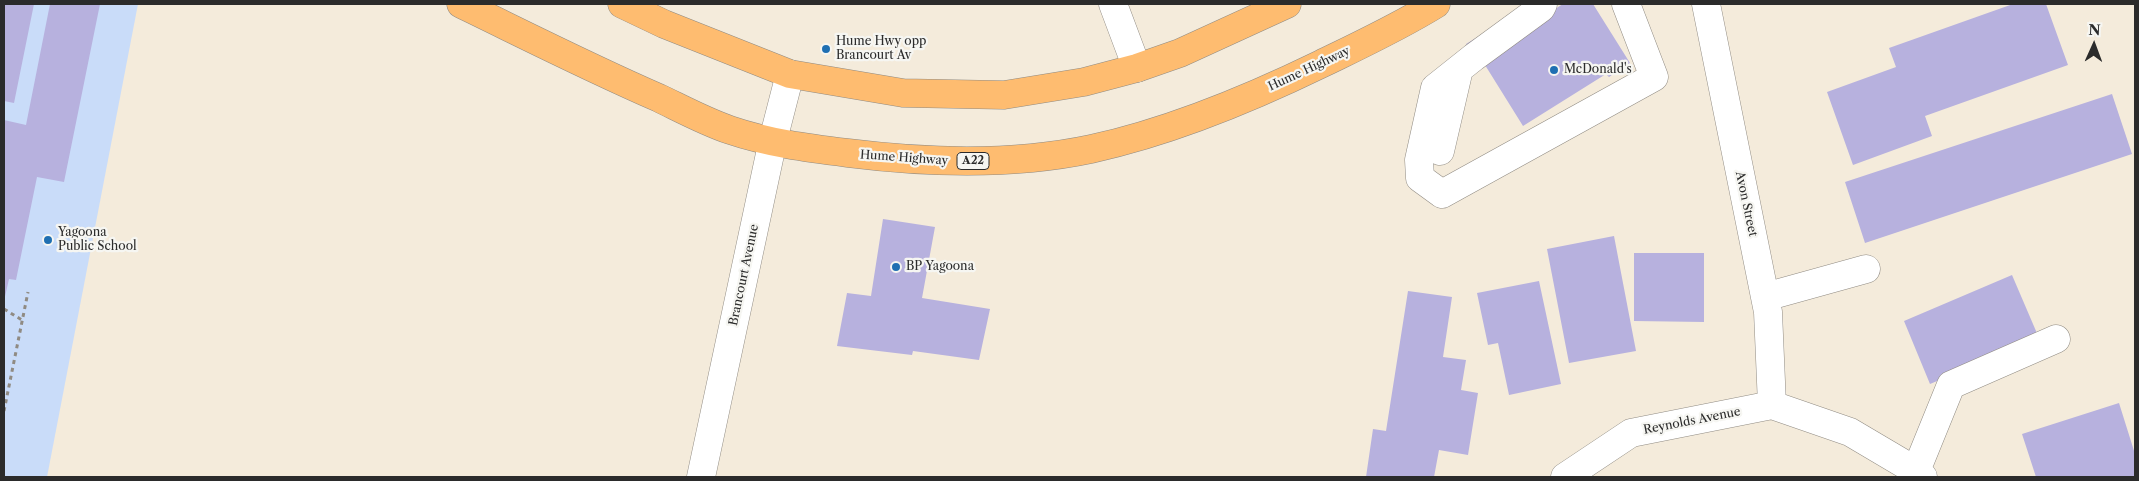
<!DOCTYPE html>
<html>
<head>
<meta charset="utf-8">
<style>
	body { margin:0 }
	#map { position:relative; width:2139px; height:481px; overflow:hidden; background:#f4ebdb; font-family:"Libre Caslon Text",serif }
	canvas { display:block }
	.frame { position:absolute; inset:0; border:5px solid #2b2b2b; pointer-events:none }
	.north { position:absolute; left:2069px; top:20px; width:50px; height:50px; -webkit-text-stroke:4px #f6f6f2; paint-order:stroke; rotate:2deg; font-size:14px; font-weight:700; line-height:20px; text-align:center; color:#2b2b2b }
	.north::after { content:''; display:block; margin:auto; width:18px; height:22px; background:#2b2b2b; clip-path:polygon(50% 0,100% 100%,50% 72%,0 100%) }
</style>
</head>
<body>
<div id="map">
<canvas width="2139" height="481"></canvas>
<div class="frame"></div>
<div class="north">N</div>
</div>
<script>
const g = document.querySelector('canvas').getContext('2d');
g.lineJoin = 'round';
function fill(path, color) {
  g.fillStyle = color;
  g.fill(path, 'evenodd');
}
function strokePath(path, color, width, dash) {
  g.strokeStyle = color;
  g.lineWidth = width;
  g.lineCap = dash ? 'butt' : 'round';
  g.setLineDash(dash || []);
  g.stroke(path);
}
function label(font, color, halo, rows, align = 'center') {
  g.font = font + ' "Libre Caslon Text",serif';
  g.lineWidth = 4.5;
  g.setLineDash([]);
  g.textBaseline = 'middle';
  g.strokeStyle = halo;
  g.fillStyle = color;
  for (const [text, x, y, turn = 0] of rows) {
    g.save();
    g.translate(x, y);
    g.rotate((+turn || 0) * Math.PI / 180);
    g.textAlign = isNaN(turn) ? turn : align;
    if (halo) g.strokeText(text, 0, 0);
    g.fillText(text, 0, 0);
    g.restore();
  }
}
fill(new Path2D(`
	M4,4h134l-91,473h-43z`), '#c9dcf9');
fill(new Path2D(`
	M4,4h30l-20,99 -10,-2z
	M50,4h50l-36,178 -27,-5 -21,103 -7,-1 -5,22v-181l22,5z
	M1531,4l14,11 18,-11h30l37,59 -21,14 -3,-3 -83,52 -38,-61 -5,3 -14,-24z
	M2013,4h33l22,61 -143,51 7,20 -79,29 -26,-73 69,-25 -7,-19z
	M2112,94l20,60 -267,89 -20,-61z
	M883,219l52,8 -13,71 68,11 -11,51 -66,-9 -1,4 -75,-9 10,-53 24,3z
	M1614,236l22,115 -67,12 -22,-114z
	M1634,253h70v69l-70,-1z
	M2012,275l27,63 -109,46 -26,-63z
	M1539,281l22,103 -52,11 -11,-52 -10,2 -11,-52z
	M1408,291l44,6 -9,60 23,3 -5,30 17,3 -10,62 -29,-5 -5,27h-68l7,-48 13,2z
	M2119,403l16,51v23h-99l-14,-43z`), '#b7b1de');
const minor = new Path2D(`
	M1113,4l24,64
	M1706,4l62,308 4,93
	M1440,151l19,-82
	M1442,194l212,-117 -28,-73
	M1442,194l-22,-16 -1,-18 16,-72 39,-31 67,-49 2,-4
	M1765,297l101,-28
	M1772,405l78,27 66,39 7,6
	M1916,471l35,-86 105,-46
	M701,477l72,-337 17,-66
	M1565,477l66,-44 141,-28`);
const highway = new Path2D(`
	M461,4c66,32 131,65 198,94 23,11 47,24 71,32 38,13 78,18 118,23 80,10 163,13 243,-4 78,-17 158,-50 230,-85 39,-19 78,-37 115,-60
	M622,4l42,20 126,50 113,19 101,2 80,-13 53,-14 43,-15 107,-49`);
strokePath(minor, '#908b83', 29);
strokePath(highway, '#908b83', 29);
strokePath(new Path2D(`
	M4,309l18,11
	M4,411l24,-119`), '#908b83', 3, [4, 4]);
strokePath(minor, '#fff', 28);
strokePath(highway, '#febc70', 28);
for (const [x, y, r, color] of [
	[826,49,5,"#1f6fb2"],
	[1554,70,5,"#1f6fb2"],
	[48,240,5,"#1f6fb2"],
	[896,267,5,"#1f6fb2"]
]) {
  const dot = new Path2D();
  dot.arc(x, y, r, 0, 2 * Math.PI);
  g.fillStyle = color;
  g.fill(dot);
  strokePath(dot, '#f6f6f2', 2);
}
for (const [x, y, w] of [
	[973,161,32]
]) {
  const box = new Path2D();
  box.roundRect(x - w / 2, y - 8.5, w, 17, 4);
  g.fillStyle = '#f6f6f2';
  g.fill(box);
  strokePath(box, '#2b2b2b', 1);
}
label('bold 11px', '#2b2b2b', null, [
	["A22",973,161]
]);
label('12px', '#2b2b2b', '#f6f6f2', [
	["Hume Hwy opp",836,42],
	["Brancourt Av",836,56],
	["McDonald's",1564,70],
	["Yagoona",58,233],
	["Public School",58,247],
	["BP Yagoona",906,267]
], 'left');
label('12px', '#2b2b2b', '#f6f6f2', [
	["Hume Highway",1309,69,-25],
	["Hume Highway",904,158,4],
	["Avon Street",1746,204,78],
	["Brancourt Avenue",744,275,-78],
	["Reynolds Avenue",1692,421,-11]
]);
</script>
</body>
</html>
